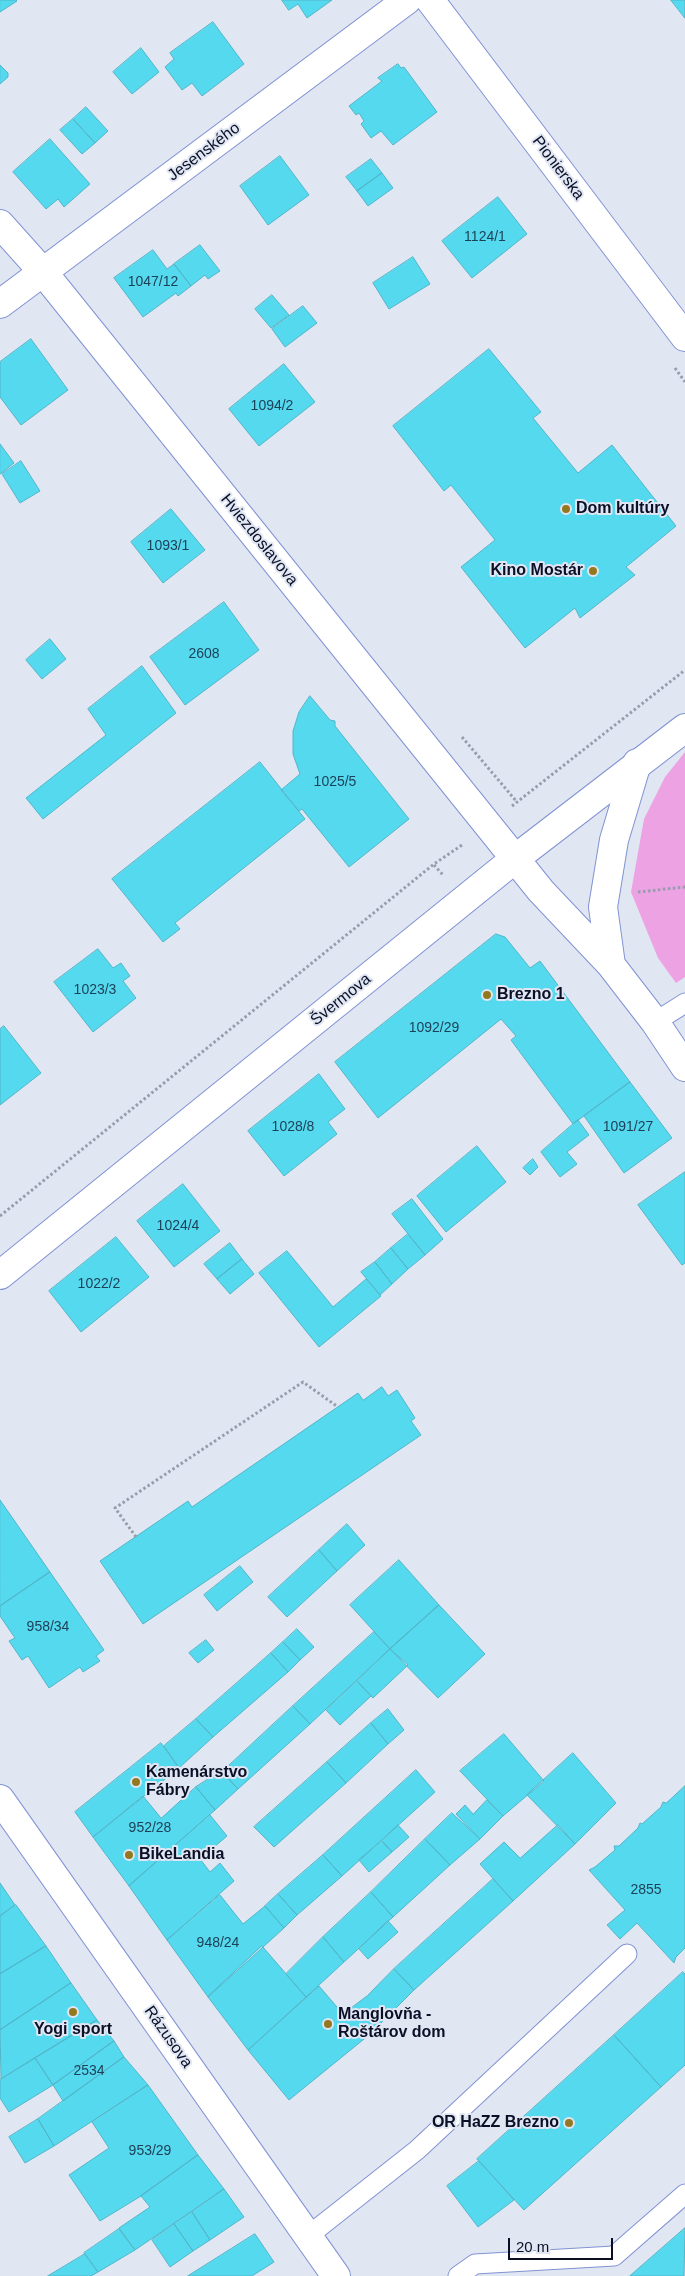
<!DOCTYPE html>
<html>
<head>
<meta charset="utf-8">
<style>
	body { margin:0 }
	#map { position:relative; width:685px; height:2276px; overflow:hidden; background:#e1e6f3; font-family:Helvetica,sans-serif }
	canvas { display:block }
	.scale { position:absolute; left:508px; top:2238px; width:105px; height:22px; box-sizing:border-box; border:2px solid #0a0f26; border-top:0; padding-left:6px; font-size:15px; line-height:18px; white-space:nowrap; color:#0a0f26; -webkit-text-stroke:4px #e1e6f3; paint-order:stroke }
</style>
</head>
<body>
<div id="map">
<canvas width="685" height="2276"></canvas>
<div class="scale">20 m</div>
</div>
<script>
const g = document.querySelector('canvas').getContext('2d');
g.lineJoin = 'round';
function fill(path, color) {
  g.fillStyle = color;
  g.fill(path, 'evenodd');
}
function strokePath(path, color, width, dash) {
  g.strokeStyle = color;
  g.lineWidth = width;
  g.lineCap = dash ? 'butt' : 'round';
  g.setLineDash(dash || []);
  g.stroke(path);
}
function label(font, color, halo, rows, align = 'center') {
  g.font = font + ' Helvetica,sans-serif';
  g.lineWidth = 4;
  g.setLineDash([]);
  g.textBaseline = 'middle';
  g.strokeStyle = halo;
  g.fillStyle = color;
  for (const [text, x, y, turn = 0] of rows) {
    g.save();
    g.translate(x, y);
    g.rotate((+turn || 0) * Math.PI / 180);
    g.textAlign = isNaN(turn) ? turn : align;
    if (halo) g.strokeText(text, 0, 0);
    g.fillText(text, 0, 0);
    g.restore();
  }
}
fill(new Path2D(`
	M685,752v225l-9,6 -18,-25 -27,-66 13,-73 21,-42z`), '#eca2e3');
const building = new Path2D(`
	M0,0h16l1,1 -17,11z
	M282,0h50l-25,18 -9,-14 -9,6z
	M671,0h14v18z
	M213,22l31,42 -42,32 -10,-13 -10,7 -17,-23 9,-8 -4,-6z
	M141,48l18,24 -27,22 -19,-22z
	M398,64l3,4 3,-1 33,45 -44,33 -12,-14 -10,7 -10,-14 3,-3 -5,-8 -3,2 -7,-9 33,-25 -4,-3z
	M0,65l8,8v4l-8,7z
	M86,107l22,24 -13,12 -22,-24z
	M73,119l22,24 -13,11 -22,-24z
	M50,139l40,45 -26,23 -6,-8 -12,10 -33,-37z
	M280,156l29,39 -41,30 -28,-39z
	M371,159l11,14 -25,18 -11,-14z
	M382,173l11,15 -25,18 -11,-15z
	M498,197l29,37 -55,44 -30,-37z
	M200,245l20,26 -12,8 -3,-4 -14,11 -17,-22z
	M153,250l14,19 7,-5 17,22 -13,10 -2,-3 -33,24 -29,-39z
	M413,257l17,27 -41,25 -16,-26z
	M272,295l17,20 -18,13 -16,-19z
	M303,306l14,17 -32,24 -13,-18z
	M31,339l37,51 -47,35 -21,-28v-35z
	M489,349l52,63 -8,6 45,55 34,-28 64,81 -50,41 9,8 -55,43 -5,-10 -50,40 -64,-81 34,-27 -44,-55 -7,6 -51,-65z
	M284,364l31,38 -56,44 -30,-37z
	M0,444l14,19 -14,11z
	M21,461l19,30 -20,12 -18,-29z
	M171,509l34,41 -42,33 -32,-41z
	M224,602l35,48 -74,55 -35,-48z
	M50,639l16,20 -24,20 -16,-19z
	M142,666l34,47 -133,106 -17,-21 80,-63 -18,-26z
	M310,696l20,24 5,1v5l74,93 -60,48 -47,-58 -3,2 -18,-21 19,-16 -7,-20v-23l6,-19z
	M260,762l45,57 -130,104 5,6 -17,13 -51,-63z
	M496,934l9,3 25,31 10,-7 90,121 -57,42 -62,-84 5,-4 -15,-17 -123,99 -43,-56z
	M98,949l15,19 8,-5 9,13 -7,5 13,17 -43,34 -39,-50z
	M4,1026l37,47 -41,32v-76z
	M319,1074l26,35 -17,13 9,12 -53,42 -36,-45z
	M630,1082l42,56 -48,35 -40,-57z
	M578,1120l11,15 -22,17 10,12 -17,13 -19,-25z
	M477,1146l29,36 -60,50 -29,-36z
	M533,1159l5,8 -8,8 -7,-7z
	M685,1172v91l-3,2 -44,-60z
	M183,1184l37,47 -46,36 -37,-46z
	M412,1199l31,40 -18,16 -33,-41z
	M408,1234l17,21 -17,14 -17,-21z
	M116,1237l33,40 -68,55 -32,-41z
	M230,1243l12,16 -25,20 -13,-15z
	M391,1248l17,21 -16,15 -17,-22z
	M287,1251l46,56 33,-28 15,17 -62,51 -60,-74z
	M242,1259l12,15 -24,20 -13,-15z
	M375,1262l17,22 -12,11 -19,-23z
	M382,1387l6,9 9,-6 18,28 -4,3 10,14 -278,189 -43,-63 88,-60 4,6 166,-114 5,7z
	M0,1500l50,72 -50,34z
	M347,1524l18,21 -28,26 -18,-21z
	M319,1550l18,21 -50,46 -19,-20z
	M399,1560l40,45 -49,44 -40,-44z
	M240,1566l13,16 -36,29 -13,-16z
	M50,1572l54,78 -8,6 4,5 -17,11 -3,-5 -31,21 -21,-32 -6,4 -13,-19 6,-3 -15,-22v-10z
	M439,1605l46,49 -47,44 -48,-49z
	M297,1629l17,18 -14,13 -17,-18z
	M374,1632l16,17 -80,75 -17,-18z
	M206,1640l8,10 -16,13 -9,-10z
	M283,1642l17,18 -12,12 -17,-19z
	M390,1649l18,16 -35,33 -16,-17z
	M271,1653l17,19 -75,65 -17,-18z
	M357,1681l14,15 -31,29 -14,-15z
	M293,1706l17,18 -72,65 -16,-17z
	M388,1709l16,21 -16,14 -17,-21z
	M196,1719l17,18 -34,31 -15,-22z
	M371,1723l17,21 -42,39 -19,-21z
	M504,1734l40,47 -41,35 -43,-45z
	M161,1743l18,25 -86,69 -18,-25z
	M573,1753l43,50 -41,41 -48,-49z
	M327,1762l19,21 -72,64 -20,-20z
	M416,1770l19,22 -93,84 -19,-21z
	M221,1771l17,18 -23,21 -19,-23z
	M685,1786v162l-9,9 -2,6 -37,-40 -17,16 -13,-14 18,-15 -36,-40 6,-3 20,-17 -1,-4h5l19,-18 2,-5 2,1 19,-17 2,-5 3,1z
	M196,1787l19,23 -86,76 -36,-49 50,-41 18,22z
	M487,1800l16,16 -23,23 -24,-25 9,-9 8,9z
	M452,1813l28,26 -30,26 -25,-26z
	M210,1815l17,21 -27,23 10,13 10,-9 14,18 -67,59 -38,-54z
	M398,1825l11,12 -17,15 -10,-11z
	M558,1825l17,19 -62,57 -33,-37 24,-22 16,16z
	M425,1839l25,26 -57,52 -22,-25z
	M382,1841l10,11 -23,20 -10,-12z
	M323,1855l19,21 -45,39 -19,-21z
	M493,1879l20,22 -99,89 -20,-21z
	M0,1883l15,22 -15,11z
	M371,1892l22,25 -49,45 -21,-25z
	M278,1894l19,21 -13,13 -19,-22z
	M220,1895l23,29 22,-18 19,22 -76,69 -41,-57z
	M16,1905l30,41 -46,28v-58z
	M388,1921l10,11 -30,27 -9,-10z
	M323,1937l21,25 -38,35 -20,-23z
	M46,1946l25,37 -71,47v-56z
	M262,1946l44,51 -58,53 -40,-53z
	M394,1969l20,21 -45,45 -80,65 -41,-50 71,-64 24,28 24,-18z
	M683,1972l2,2v91l-24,22 -47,-52z
	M71,1983l26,37 -96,59 -1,-49z
	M97,2020l17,21 -61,44 -18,-27z
	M614,2035l47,52 -137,123 -47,-51z
	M114,2041l10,16 -61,44 -10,-16z
	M124,2057l24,28 -94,61 -16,-27z
	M35,2058l18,27 -44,27 -9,-14v-18z
	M148,2085l50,70 -57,41 -41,25 -31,-46 40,-27 -17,-26z
	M38,2119l16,27 -29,17 -16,-26z
	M198,2155l26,34 -89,61 -16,-22 31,-21 -9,-11z
	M479,2161l35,39 -36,27 -31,-41z
	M224,2189l20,28 -34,23 -18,-28z
	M192,2212l18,28 -17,11 -19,-27z
	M174,2224l19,27 -23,16 -18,-27z
	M685,2228l-1,48h-54z
	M119,2229l16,21 -37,22 -14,-19z
	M255,2234l19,28 -22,14h-64z
	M85,2254l13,18 -7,4h-43z`);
fill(building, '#55d9ef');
strokePath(building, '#51b6c8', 1);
const service = new Path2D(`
	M655,1022l30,-19
	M308,2236l109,-86 210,-196
	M458,2276l17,-12 139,-8 71,-62`);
const minor = new Path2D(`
	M430,0l255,337
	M0,224l43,48 498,619 70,74 44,57 30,45
	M0,304l407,-304
	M611,965l-8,-58 11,-67 23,-77`);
const tertiary = new Path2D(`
	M0,1275l516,-417 169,-130`);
const secondary = new Path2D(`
	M0,1799l336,477`);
strokePath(service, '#8093d3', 21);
strokePath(minor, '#8093d3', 30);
strokePath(tertiary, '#8093d3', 30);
strokePath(secondary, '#8093d3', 30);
strokePath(new Path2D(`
	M675,368l10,14
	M462,737l55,65
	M512,806l173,-136
	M434,865l9,10
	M638,892l47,-5
	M0,1216l434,-352 28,-19
	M136,1537l-21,-29 188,-126 35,25`), '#989dad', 3, [2.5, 2.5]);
strokePath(service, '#fff', 19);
strokePath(minor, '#fff', 28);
strokePath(tertiary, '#fff', 28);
strokePath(secondary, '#fff', 28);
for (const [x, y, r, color] of [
	[566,509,5,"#93781f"],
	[593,571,5,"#93781f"],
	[487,995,5,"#93781f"],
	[136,1782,5,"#93781f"],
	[129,1855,5,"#93781f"],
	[73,2012,5,"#93781f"],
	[328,2024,5,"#93781f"],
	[569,2123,5,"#93781f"]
]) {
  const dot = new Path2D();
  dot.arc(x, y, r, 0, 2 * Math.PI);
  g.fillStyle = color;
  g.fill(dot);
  strokePath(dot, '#e1e6f3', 2);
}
label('14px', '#1d4258', null, [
	["1124/1",485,237],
	["1047/12",153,282],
	["1094/2",272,406],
	["1093/1",168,546],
	["2608",204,654],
	["1025/5",335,782],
	["1023/3",95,990],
	["1092/29",434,1028],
	["1028/8",293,1127],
	["1091/27",628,1127],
	["1024/4",178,1226],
	["1022/2",99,1284],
	["958/34",48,1627],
	["952/28",150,1828],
	["2855",646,1890],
	["948/24",218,1943],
	["2534",89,2071],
	["953/29",150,2151]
]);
label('16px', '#0a0f26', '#e1e6f3', [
	["Jesenského",204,152,-37],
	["Pionierska",558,168,53],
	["Hviezdoslavova",259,540,51],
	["Švermova",341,1000,-39],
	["Rázusova",168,2037,55]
]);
label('bold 16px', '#0a0f26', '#e1e6f3', [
	["Dom kultúry",576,509],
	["Kino Mostár",583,571,"right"],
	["Brezno 1",497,995],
	["Kamenárstvo",146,1773],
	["Fábry",146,1791],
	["BikeLandia",139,1855],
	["Manglovňa -",338,2015],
	["Roštárov dom",338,2033],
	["Yogi sport",73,2030,"center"],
	["OR HaZZ Brezno",559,2123,"right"]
], 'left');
</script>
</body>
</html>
